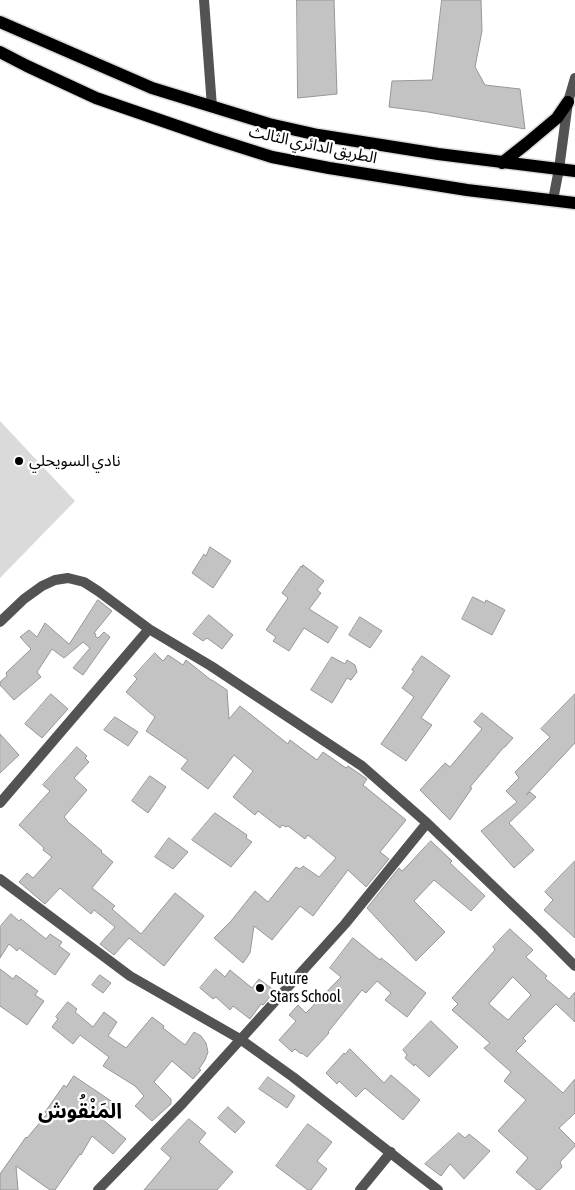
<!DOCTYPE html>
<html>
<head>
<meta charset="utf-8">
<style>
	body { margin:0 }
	canvas { display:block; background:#fff }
</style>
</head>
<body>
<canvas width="575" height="1190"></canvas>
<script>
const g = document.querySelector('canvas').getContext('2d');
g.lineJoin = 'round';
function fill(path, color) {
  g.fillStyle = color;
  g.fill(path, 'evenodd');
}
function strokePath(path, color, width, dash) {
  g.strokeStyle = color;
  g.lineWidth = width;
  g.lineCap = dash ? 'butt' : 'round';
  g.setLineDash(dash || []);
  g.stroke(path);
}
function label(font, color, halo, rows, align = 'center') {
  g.font = font + ' "Asap Condensed","Noto Sans Arabic",sans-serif';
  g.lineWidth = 4.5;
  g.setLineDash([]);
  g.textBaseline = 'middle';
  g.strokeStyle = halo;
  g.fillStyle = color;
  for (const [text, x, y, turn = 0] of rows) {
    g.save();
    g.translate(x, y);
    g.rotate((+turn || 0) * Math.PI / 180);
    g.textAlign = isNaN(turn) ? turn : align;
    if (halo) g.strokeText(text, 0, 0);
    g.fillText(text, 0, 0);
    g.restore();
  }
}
fill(new Path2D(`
	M0,421l75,80 -75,77z`), '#dadada');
const building = new Path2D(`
	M297,0h37l3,94 -39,4z
	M442,0h39l1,31 -7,36 10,18 35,4 5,40 -97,-17 -39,-5 3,-26 40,-1z
	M210,547l21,14 -18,27 -21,-15 12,-19 2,2z
	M303,565l21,16 -7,9 4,3 -12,16 29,18 -10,16 -24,-15 -15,23 -16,-10 3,-4 -10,-7 22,-32 -6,-5 19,-27 1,1z
	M473,597l12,6 1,-3 19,10 -13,25 -30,-16z
	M98,600l14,11 -18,22 2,1 -1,2 3,2 6,-6 6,5 -27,38 -10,-7 17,-20 -7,-6 -19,16 -12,-9 -15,23 4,5 -27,23 -14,-15v-3l7,-6 -1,-3 25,-24 -11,-12 9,-7 8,7 8,-14 24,21z
	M209,615l24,20 -11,14 -15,-11 -4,3 -10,-7z
	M360,617l22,14 -12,17 -21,-13z
	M155,653l8,8 5,-6 15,10 3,-5 25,20h1l15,10 2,29 11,-13 48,38 2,-4 27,20 6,-8 23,16 2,-2 19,13 -4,6 43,35 -26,32 9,7 -23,28 -18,-17 -35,46 -13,-10 -28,34 -18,-14 -4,27 -7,10 -29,-25 17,-17 24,-30 13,11 28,-35 4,2 3,-3 16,11 17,-19 -28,-23 -3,4 -17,-13 -2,1 -4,-2 -2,3 -22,-17 -3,4 -22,-18 20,-26 -19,-16 -26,34 -27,-20 7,-9 -42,-29 9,-14 -29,-25 11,-13 -3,-3z
	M422,656l28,20 -29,42 11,7 -26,36 -25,-17 33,-47 -12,-9 12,-17 -2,-1z
	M332,657l13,7 2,-4 8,5 2,7 -6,8 -4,-2 -15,25 -21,-13z
	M51,694l17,15 -26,29 -17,-14z
	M575,694v49l-49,52 4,-3 6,5 -27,26 25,27 -20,18 -33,-37 36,-29 -11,-11 13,-13 -4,-6 35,-35 -9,-8z
	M482,713l31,25 -8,9h-1l-34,40 2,1 -22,32 -30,-30 25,-27 5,4 32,-38 -8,-7z
	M115,717l23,15 -10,14 -24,-16z
	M0,734l19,21 -19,18z
	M77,747l10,9 -2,2 4,4 -15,16 13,12 -23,27 3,3v1l35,30 -1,1 12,10 -21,26 23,18 -3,3 29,25 34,-41 29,23 -40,50 -35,-28 -15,17 -14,-11 15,-17 -21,-17 -3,4 -31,-26 -15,16 -26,-22 8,-9 6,5 19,-21 -9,-7 1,-2 -25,-23 31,-34 -7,-6z
	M150,776l16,11 -18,26 -16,-12z
	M215,813l32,22 -1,3 6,4 -21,25 -39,-27z
	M169,838l19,14 -15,17 -18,-12z
	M431,841l21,20 -2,2 35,33 -14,15 -37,-31 -20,21 31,31 -29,29 -49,-53 32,-40 3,3z
	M575,861v77l-31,-28 9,-10 -8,-8z
	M11,914l8,7 2,-2 25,20 4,-5 12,8 -3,4 11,8 -15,21 -36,-27 -2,3 -8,-7 -9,14v-31z
	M510,929l23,21 -7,7 21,19 -2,2 24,21 6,-7v30l-19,-18 -33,34 3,3 -10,10 47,42 12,-14v34l-16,15 16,16v2l-15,16 2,5 -22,23h-3l-21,-18 12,-14 -30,-27 28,-31 -22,-19 7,-9 -27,-24 6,-5 -38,-33 6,-6 -6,-6 43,-48 -2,-3zM513,977l18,18 -23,25 -19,-16z
	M353,938l27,22 1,-2 45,35 -19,24 -22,-17 6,-7 -14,-12 -11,12 -4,-3 -34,42 1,1 -22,24 -5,-4 -1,1 -6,-5 -3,3 -13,-12 17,-19 -7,-6 9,-10 8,8 35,-36 -11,-9z
	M0,969l13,10 3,-4 22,16 -3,4 9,6 -17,24 -27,-19z
	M216,969l9,8 5,-7 22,18 7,-9 16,12 -12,14 -2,-1 -11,15 -17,-13 -3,4 -14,-13 -3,2 -13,-11z
	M100,975l11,8 -8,10 -11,-8z
	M68,1002l9,7 -2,3 18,15 11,-15 13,10 -9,14 18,12 26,-31 12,9 -1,2 22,17 9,-13 7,4 5,7 2,9 -3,8 -6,9 2,1 -8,9 -21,-18 -18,21 17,17v5l-19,17 -17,-15 9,-10 -9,-10 -32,-20 6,-9 -29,-22 -7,9 -21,-17 6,-8 -2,-2z
	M431,1021l27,26 -29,30 -14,-13 -1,2 -9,-8 2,-3 -4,-5z
	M350,1049l34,34 7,-8 29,25 -17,20 -38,-32 -9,9 -17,-16 -2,3 -11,-11 18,-20 1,1z
	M74,1076l40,27 -12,16 24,20 -13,15 -21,-18 -11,19 -1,-1 -25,36h-5l-34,-24 2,24h-18v-16l26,-37 1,1 20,-24 -2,-2 19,-27 2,2z
	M268,1077l27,19 -8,12 -28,-19z
	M228,1107l17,15 -10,11 -17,-15z
	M189,1119l17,14 -7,9 34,30 -16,18h-73l27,-32 -10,-9z
	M308,1124l24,18 -15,19 10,8 -16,21h-3l-32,-24z
	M459,1133l6,5 4,-4 21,17 -26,28 -14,-15 -9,12 -16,-12z`);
fill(building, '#c3c3c3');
strokePath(building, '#979797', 1);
const primary = new Path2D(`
	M0,22l152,66 117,36 49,11 120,19 137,17
	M0,52l27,14 69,32 116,40 60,19 57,11 138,22 108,13
	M502,163l24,-19 31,-26 11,-16`);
strokePath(primary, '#dbdbdb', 15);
strokePath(new Path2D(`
	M204,0l8,107
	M553,200l6,-31 9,-67 7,-24
	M0,622l24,-23 18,-13 13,-6 13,-2 16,4 14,9 51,38 62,37 151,100 65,57 114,109 34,34
	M0,803l149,-174
	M0,879l130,97 110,63 53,38 145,113
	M98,1190l85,-87 162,-179 82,-101
	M360,1190l31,-38`), '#535353', 10);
strokePath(primary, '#000', 12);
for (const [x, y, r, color] of [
	[19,461,5,"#000"],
	[260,988,5,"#000"]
]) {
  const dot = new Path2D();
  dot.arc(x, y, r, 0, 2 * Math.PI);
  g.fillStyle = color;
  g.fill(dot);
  strokePath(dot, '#fff', 2);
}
label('16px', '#000', '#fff', [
	["الطريق الدائري الثالث",313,145,12]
]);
label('16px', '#000', '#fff', [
	["نادي السويحلي",29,461],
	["Future",270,979],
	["Stars School",270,997]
], 'left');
label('bold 21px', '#000', '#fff', [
	["المَنْقُوش",80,1111]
]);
</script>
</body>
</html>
